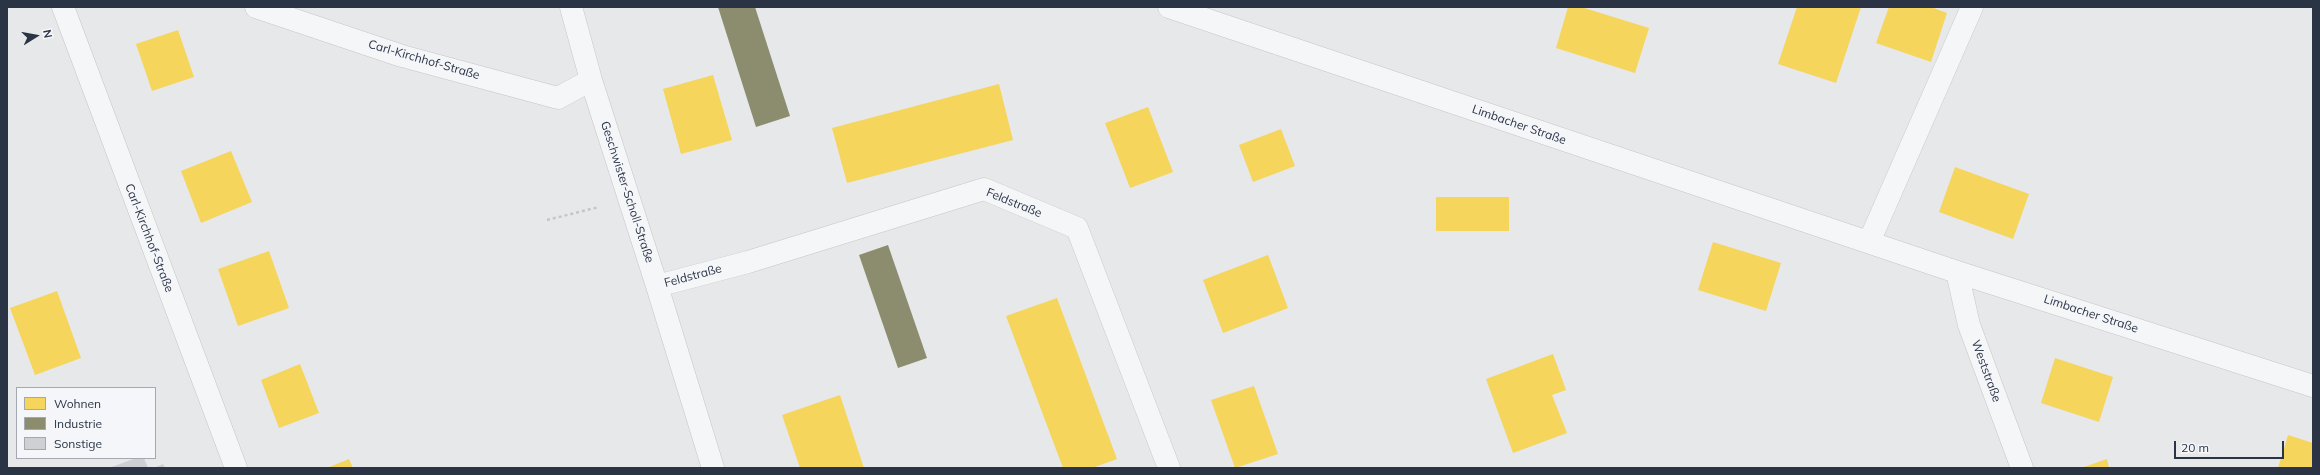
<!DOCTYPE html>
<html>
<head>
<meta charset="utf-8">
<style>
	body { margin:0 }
	#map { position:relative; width:2320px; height:475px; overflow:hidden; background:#e6e8ea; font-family:Mulish,sans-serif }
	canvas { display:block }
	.frame { position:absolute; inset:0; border:8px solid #2b3445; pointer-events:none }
	.legend { position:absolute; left:16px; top:387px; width:140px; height:72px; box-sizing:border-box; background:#f4f6f9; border:1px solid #a4a8b1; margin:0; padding:5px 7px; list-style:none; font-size:12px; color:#2b3445 }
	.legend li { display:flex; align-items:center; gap:8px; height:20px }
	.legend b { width:20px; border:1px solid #a4a8b1 }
	.north { position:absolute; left:16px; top:16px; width:40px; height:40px; -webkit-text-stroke:3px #f4f6f9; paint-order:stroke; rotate:79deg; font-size:11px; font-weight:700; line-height:16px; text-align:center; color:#2b3445 }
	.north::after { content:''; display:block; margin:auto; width:14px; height:18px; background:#2b3445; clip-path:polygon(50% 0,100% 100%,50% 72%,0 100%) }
	.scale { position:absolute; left:2174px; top:441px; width:110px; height:18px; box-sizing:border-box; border:2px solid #2b3445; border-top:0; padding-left:5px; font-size:12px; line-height:14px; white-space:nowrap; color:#2b3445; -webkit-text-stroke:3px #f4f6f9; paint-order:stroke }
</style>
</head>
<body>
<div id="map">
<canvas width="2320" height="475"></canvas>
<div class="frame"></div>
<ul class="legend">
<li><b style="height:11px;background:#f6d55c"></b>Wohnen</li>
<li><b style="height:11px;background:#8c8c6e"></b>Industrie</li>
<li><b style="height:11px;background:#ced0d3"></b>Sonstige</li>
</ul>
<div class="north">N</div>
<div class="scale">20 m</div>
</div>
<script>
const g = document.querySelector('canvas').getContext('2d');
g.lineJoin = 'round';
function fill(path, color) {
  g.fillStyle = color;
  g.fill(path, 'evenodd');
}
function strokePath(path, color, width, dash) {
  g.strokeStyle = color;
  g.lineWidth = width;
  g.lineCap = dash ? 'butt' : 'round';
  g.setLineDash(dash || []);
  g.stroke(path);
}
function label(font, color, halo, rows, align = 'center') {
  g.font = font + ' Mulish,sans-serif';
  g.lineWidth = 4;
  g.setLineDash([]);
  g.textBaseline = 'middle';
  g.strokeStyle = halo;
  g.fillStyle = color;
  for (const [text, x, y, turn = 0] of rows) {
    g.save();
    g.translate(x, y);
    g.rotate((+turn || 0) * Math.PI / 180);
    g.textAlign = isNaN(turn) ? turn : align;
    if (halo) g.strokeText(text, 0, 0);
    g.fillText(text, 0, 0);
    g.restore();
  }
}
fill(new Path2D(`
	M1568,7h13l68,21 -14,45 -79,-25z
	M1797,7h64l-25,76 -58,-19z
	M1889,7h42l16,6 -16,49 -55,-19z
	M178,30l16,47 -42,14 -16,-47z
	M713,75l19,65 -51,14 -18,-65z
	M999,84l14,56 -166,43 -15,-55z
	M1148,107l25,65 -43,16 -25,-65z
	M1281,129l14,37 -42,16 -14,-37z
	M231,151l21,51 -51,21 -20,-52z
	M1955,167l74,27 -16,45 -74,-27z
	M1436,197h73v34h-73z
	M1713,242l68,21 -15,48 -68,-21z
	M269,251l20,57 -51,18 -20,-57z
	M1268,255l20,53 -65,25 -20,-53z
	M57,291l24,67 -46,17 -25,-67z
	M1057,298l60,161 -25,9h-29l-57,-152z
	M1553,354l13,36 -14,5 15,38 -54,20 -27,-74z
	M2055,358l58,19 -14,45 -58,-19z
	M300,364l19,49 -40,15 -18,-48z
	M1254,386l24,68 -43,14 -24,-68z
	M840,395l24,73h-64l-18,-53z
	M2288,435l25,8v25h-35z
	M349,459l4,9h-26z
	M2107,459l2,9h-28z`), '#f6d55c');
fill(new Path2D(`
	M718,7h37l35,109 -34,11z
	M888,245l39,113 -29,10 -39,-113z`), '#8c8c6e');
fill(new Path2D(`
	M136,458h8l4,10h-39z
	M163,464l2,4h-11z`), '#ced0d3');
const street = new Path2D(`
	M63,7l173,461
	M256,7l146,49 156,42 33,-18
	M571,7l20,73 66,206 56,182
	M1169,7l788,265 356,114
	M1869,242l103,-235
	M1957,272l12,53 53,143
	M657,286l91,-24 236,-73 93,39 92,240`);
strokePath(street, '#c4c6c8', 23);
strokePath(new Path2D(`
	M547,220l52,-13`), '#c5c6ca', 2.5, [3, 3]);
strokePath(street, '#f5f6f7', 22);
label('12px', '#2b3445', '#f4f6f9', [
	["Carl-Kirchhof-Straße",424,60,16],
	["Limbacher Straße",1519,125,19],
	["Geschwister-Scholl-Straße",627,192,72],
	["Feldstraße",1014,203,22],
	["Carl-Kirchhof-Straße",149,238,69],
	["Feldstraße",693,276,-15],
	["Limbacher Straße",2091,314,18],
	["Weststraße",1986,371,70]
]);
</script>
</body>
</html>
